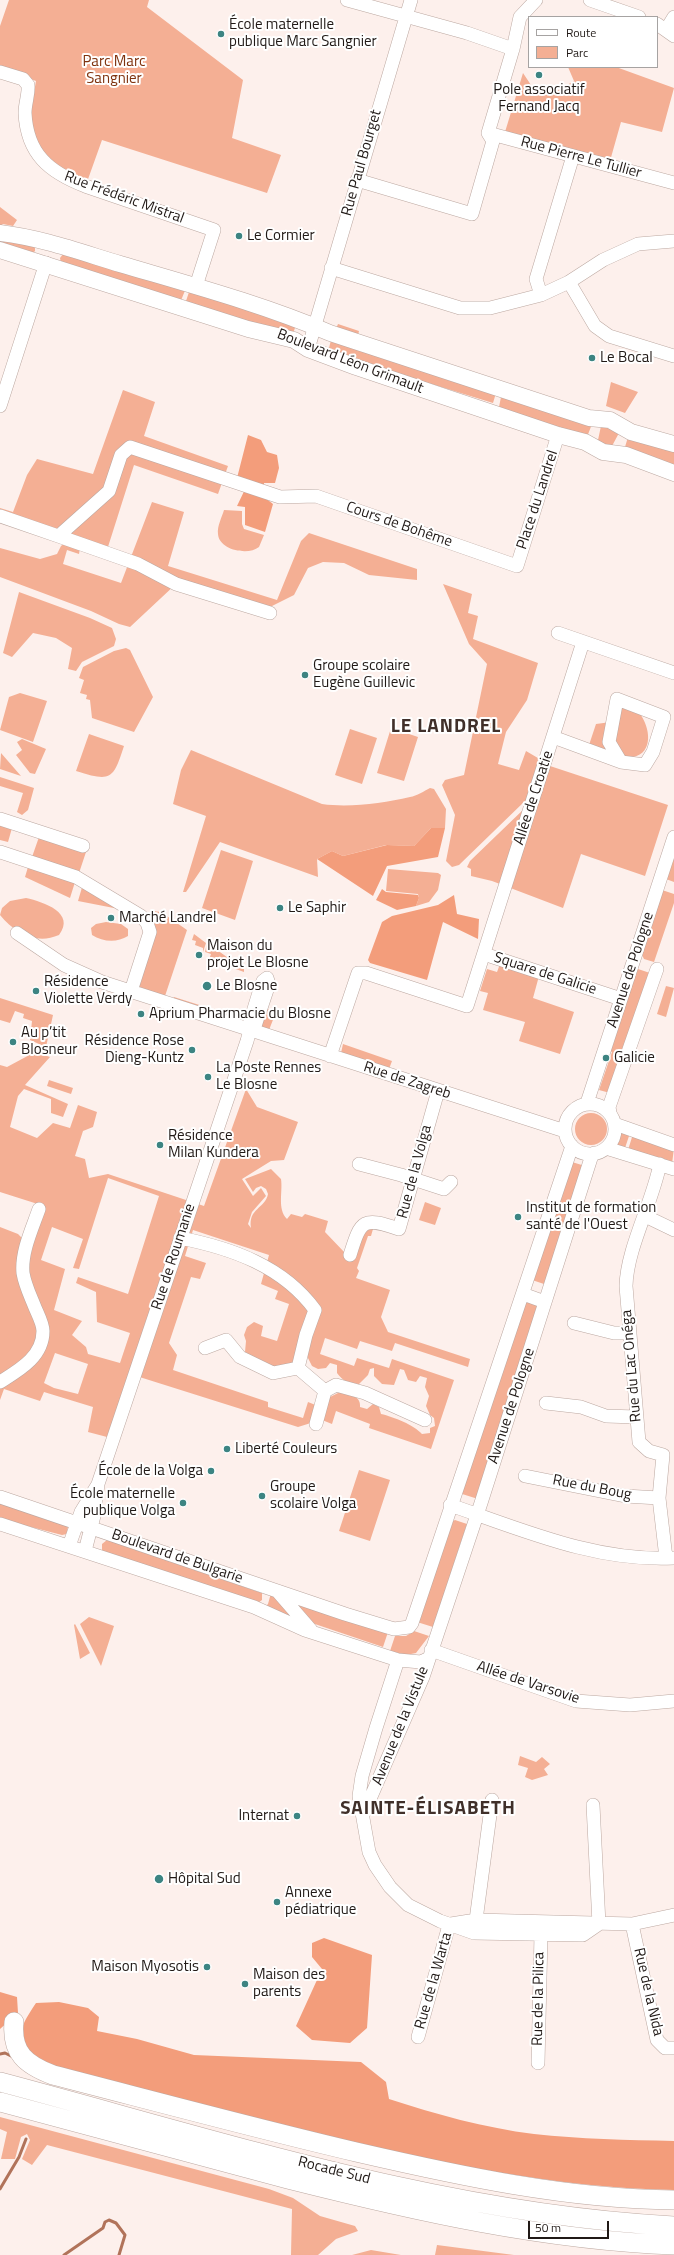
<!DOCTYPE html>
<html>
<head>
<meta charset="utf-8">
<style>
	body { margin:0 }
	#map { position:relative; width:674px; height:2255px; overflow:hidden; background:#fdf0ec; font-family:"Titillium Web",sans-serif }
	canvas { display:block }
	.legend { position:absolute; left:528px; top:16px; width:130px; height:52px; box-sizing:border-box; background:#fff; border:1px solid #a6a3a2; margin:0; padding:5px 7px; list-style:none; font-size:12px; color:#201916 }
	.legend li { display:flex; align-items:center; gap:8px; height:20px }
	.legend b { width:20px; border:1px solid #a6a3a2 }
	.scale { position:absolute; left:528px; top:2221px; width:81px; height:18px; box-sizing:border-box; border:2px solid #201916; border-top:0; padding-left:5px; font-size:12px; line-height:14px; white-space:nowrap; color:#201916; -webkit-text-stroke:3px #fff; paint-order:stroke }
</style>
</head>
<body>
<div id="map">
<canvas width="674" height="2255"></canvas>
<ul class="legend">
<li><b style="height:5px;background:#fff"></b>Route</li>
<li><b style="height:11px;background:#f4af94"></b>Parc</li>
</ul>
<div class="scale">50 m</div>
</div>
<script>
const g = document.querySelector('canvas').getContext('2d');
g.lineJoin = 'round';
function fill(path, color) {
  g.fillStyle = color;
  g.fill(path, 'evenodd');
}
function strokePath(path, color, width, dash) {
  g.strokeStyle = color;
  g.lineWidth = width;
  g.lineCap = dash ? 'butt' : 'round';
  g.setLineDash(dash || []);
  g.stroke(path);
}
function label(font, color, halo, rows, align = 'center') {
  g.font = font + ' "Titillium Web",sans-serif';
  g.lineWidth = 4;
  g.setLineDash([]);
  g.textBaseline = 'middle';
  g.strokeStyle = halo;
  g.fillStyle = color;
  for (const [text, x, y, turn = 0] of rows) {
    g.save();
    g.translate(x, y);
    g.rotate((+turn || 0) * Math.PI / 180);
    g.textAlign = isNaN(turn) ? turn : align;
    if (halo) g.strokeText(text, 0, 0);
    g.fillText(text, 0, 0);
    g.restore();
  }
}
fill(new Path2D(`
	M9,0h140l-2,7 96,73 -11,58 49,17 -14,38 -165,-53 -15,42 -20,-8 -20,-15 -9,-14 -8,-30 6,-34 -36,-14v-41z
	M568,67h48l58,21 -12,44 -41,-10 -11,39 -105,-29 18,-59 10,15 22,4 19,-11z
	M0,207l17,13 -4,6 -10,-2 -3,2z
	M0,237l35,10v4l-2,2 -33,-8z
	M63,254l123,34 -6,15 -119,-40 -1,-5z
	M190,289l108,31 -6,16 -107,-32z
	M338,324l21,7 -1,4 -22,-6z
	M332,336l164,57 -3,10 -165,-51z
	M611,382l27,10 -13,21 -19,-7z
	M123,390l32,12 -11,34 84,30 -10,28 -84,-29 -27,85 -107,-36v-6l13,4 14,-37 10,-16 56,15z
	M501,397l91,27 -5,13 -88,-30z
	M603,424l16,9 -7,13 -12,-3 -2,-3 3,-14z
	M628,437l46,13v17l-49,-20z
	M152,502l32,10 -16,54 109,34 24,-59 8,-8 108,36v11l-48,-5 -25,-12 -21,-1 -15,6 -14,27 -26,13 -92,-24 -46,43 -11,-3 -28,-13 -91,-34v-29l40,11 17,-5 4,-8 4,-3 15,5 -1,6 -12,-4 -4,14 58,19z
	M224,510l18,1v13l2,5 20,6 -5,12c-11,9 -40,3 -41,-13 -1,-8 4,-17 6,-24z
	M443,584l29,10 -4,19 10,3 -5,23 65,24 -11,37 -21,32 -8,32 21,6 7,-19 17,10 -17,39 -67,65 -7,2 -6,-6 9,-46 -13,-30 3,-5 19,-5 23,-111 -18,-20z
	M19,592l71,26 22,10 4,11 -2,7 -32,16 -6,9 -8,-2 4,-21 -16,-10 -23,-5 -21,24 -9,-4z
	M126,648l4,2 23,47 -19,35 -42,-14 -2,-18 -4,-1 1,-4 -7,-2 4,-13 -5,-2 4,-11 31,-16z
	M20,693l27,8 -14,41 -33,-12 9,-33z
	M621,704c5,3 15,6 19,10 10,13 14,39 -7,43 -9,1 -35,-10 -44,-12l7,-21 15,-2z
	M391,728l27,9 -14,44 -27,-8z
	M350,729l27,9 -15,46 -27,-9z
	M89,734l35,12c-11,34 -13,36 -48,25z
	M22,739l24,10 -11,25 -5,-1 -14,-18 6,-5 -5,-8z
	M191,750l131,54c28,4 61,-1 88,-7 7,-1 14,-6 20,-9l4,1 12,20 -1,19h-14l-17,18 -28,-1 -43,11 -11,-5 -15,8 1,18 -98,-35 -34,50h-3l23,-76 -33,-12 8,-34z
	M1,753l20,23 -21,-7z
	M550,766l118,39 -23,71 -64,-22 -18,54 -71,-27 -21,-5v-7l-4,-2 3,-6 56,-54z
	M0,777l34,11 -6,22 -6,5 -5,-3 6,-19 -23,-7z
	M0,824l12,4 -4,14 -8,-2z
	M39,837l47,15 -7,21 -47,-16z
	M221,850l32,11 -18,59 -33,-12z
	M674,853v29l-8,-3z
	M28,867l47,15 -5,16 -45,-21z
	M388,869l50,4 3,2 -3,15 -9,12 -13,4 3,-8 -1,-4 -32,-3z
	M83,884l36,25 -41,-8z
	M662,890l12,4v9l-20,59 -10,-3 -3,-6z
	M26,898c18,4 50,15 33,37 -23,10 -44,-2 -59,-20l2,-7 8,-7z
	M152,911l9,1 26,18 -22,66 -28,-9 17,-63 -1,-5 -4,-2z
	M106,922l15,2 7,5v7c-11,7 -25,6 -36,-1l-1,-7 5,-4z
	M194,934l12,9 -3,9v-4l-8,-3 1,-4 -4,-1z
	M207,943l37,26v3l-22,-8v-3l-12,-4 1,-3 -6,-2z
	M500,964l39,12 -6,22 41,14 -14,42 -41,-13 6,-19 -42,-12 5,-17 -8,-2 7,-22 10,3z
	M635,968l15,5 -40,120 -11,-3 13,-38 -4,-2z
	M666,986l8,2 -8,29 -9,-3z
	M174,997l57,18 -2,4 -57,-18z
	M0,998l53,17 -7,32 -16,-7 2,-19 -9,-3 1,-4 -9,-3 -5,12 -10,-3z
	M265,1008l11,4 -7,18 -8,-3z
	M343,1044l49,17 -3,8 -48,-16z
	M35,1052l15,5 -25,28 43,19 -5,13 -12,-4v-14l-27,-10 -6,7 -8,31 27,11 16,-15 17,5 8,-23 19,7 -4,15 -10,4 -8,25 10,3 4,19 19,-4 96,32 42,-117 11,18 41,15 -14,38 -13,1 -29,18 11,17 8,-8 5,8 -14,16 -4,12 3,4c-3,-20 14,-19 17,-34l-2,-5 -5,-3 -5,2 -3,4 -8,-13 26,-10 10,10c2,13 -4,30 6,40l4,-5 11,3 3,-3 23,7 -3,11 21,22 17,-25h10l-2,7h-3l-11,32 2,3 -3,7 34,12 -9,27 7,15 82,27 -2,8 -73,-24 -3,8 -32,-10 -3,8 -32,-11 -5,16 34,12 3,-8 32,10 3,-9 62,21 -23,69 -62,-21 1,-4 -34,-13 -4,13 -10,-4 6,-22 12,-6c9,3 21,3 20,15l7,2 6,-5 6,3 2,7c13,3 33,11 41,20l8,-1v-5l5,-2 -1,-8 -4,-3 -4,-9 3,-10 -4,-9 2,-9 -7,-2 -4,6 -8,-2 -4,-10 -4,-1 -6,16 -12,-1 -8,-8v-8l-4,1 -2,6 -9,9c-11,0 -16,-3 -22,-11v-8l-7,-2 -4,5 -8,1 -6,-3 -7,-14 -20,16 -16,-1 -24,-15 1,-11 -2,-6 3,-8 7,-5 9,4 -2,10 16,5 12,-37 -14,-5 3,-8 -17,-7 8,-29 -76,-25 -8,26 21,7 -6,16 -9,-2 -22,66 8,12 -4,15 95,32v5l35,11 5,-16 10,4 -4,16 -16,5 -168,-53 -23,63 -19,-5 5,-25 -49,-15 -4,9 -36,-12 -4,11v-173l18,7 5,5 21,-33 -44,-14v-127l7,2zM108,1178l51,18 -31,98 -50,-17 -2,6 20,9 1,30 33,11 -10,30 -32,-9 -2,-7 -14,-12 10,-14 -28,-11 11,-41 -24,-9 11,-33 31,12 -10,29 6,1zM55,1353l33,11 -10,30 -24,-6 -10,-5z
	M49,1080l24,8 -2,6 -24,-8z
	M575 1129a16 16 0 1 1 32 0a16 16 0 1 1-32 0Z
	M620,1130l10,3 -5,15 -10,-3z
	M633,1134l41,14 -2,16 -44,-14z
	M572,1162l13,4 -38,119 -15,-5z
	M425,1202l16,6 -6,17 -16,-5z
	M525,1300l15,4 -62,195 -19,-6z
	M359,1470l31,10 -20,61 -31,-10z
	M0,1503l68,23 -1,8 -5,1 -62,-16z
	M455,1520l12,4 -34,103 -16,-5 36,-101z
	M107,1540l155,53v7l-4,3 -156,-51v-8z
	M271,1593l22,26 -28,-12 3,-3z
	M291,1600l97,32 -5,15 -77,-26z
	M89,1617l25,9 -13,40 -21,-42z
	M75,1624l15,29 -10,6 -6,-34z
	M414,1631l15,5 -13,17 -10,2 -16,-4 5,-15h11z
	M520,1756l16,6 6,-5 8,7 -6,5 4,6 -16,5 -7,-3 3,-9 -10,-3z
	M0,2117l269,72 24,9 27,18 35,10 3,5 -22,8 -18,16h-27l1,-46 -245,-64 -15,20 -10,-6 8,-19 -3,-6 -6,3 -6,22h-14l6,-27 -7,-3z
	M437,2245l77,10h-79z
	M371,2250l30,5h-49z`), '#f4af94');
fill(new Path2D(`
	M248,435l13,5 6,12 10,3 2,13 -4,15h-11v14l9,7 -8,28 -20,-7v-18l-8,-1 12,-25 -12,-3z
	M431,828h14l-7,29 -51,9 -14,30 -56,-37 15,-8 11,5 44,-11 27,1z
	M382,889l4,3 32,3 1,3 -3,8 -19,4 -21,-10z
	M454,895l3,19 22,5 -1,20 -35,-17 -16,58 -57,-17 -2,-3 14,-38 10,-6 46,-11z
	M324,1938l48,17 -5,73 -17,15 -38,-3 -16,-14 26,-57 -10,-12v-14z
	M0,1992l17,5 1,16 -18,16z
	M59,2002l29,6 11,9 -2,14 40,8 57,16 167,7 25,20 3,17c46,15 96,29 145,35 46,5 93,6 140,7v49c-118,-2 -235,-27 -349,-55 -95,-23 -189,-48 -283,-72 -27,-25 -26,-30 -6,-60z`), '#f39d7b');
strokePath(new Path2D(`
	M0,2054l5,-1 8,4
	M0,2189l19,-32 7,-18
	M64,2255l39,-27 2,-6 4,-2 7,3 9,12 -6,20`), '#b1735a', 3);
const minor = new Path2D(`
	M347,0l120,33 46,16 7,-32 16,-17
	M590,0l49,17
	M657,24l17,12
	M666,30l8,-13
	M0,72l23,7 5,6c1,9 -3,18 -3,28 2,41 24,59 60,73l129,44 -18,56
	M488,133l186,50
	M357,180l115,34 21,-73 -5,-8 25,-84
	M331,268l129,40h30l51,-13 28,-13 34,-22 35,-16 36,-3
	M569,282l26,44 14,10 65,20
	M541,295l-5,-16 37,-123
	M308,349l103,-349
	M0,406l46,-143
	M0,516l61,21 2,-5 46,-41 12,-36 9,-8 150,50 36,-1 201,70 41,-131
	M61,537l77,27 38,20 94,29
	M558,633l116,40
	M553,737l68,25 24,3 8,-13 11,-35 -47,-18 -8,43 12,20
	M0,819l83,27
	M0,852l76,25 65,39 6,7 3,9 -19,59
	M17,933l47,32 38,17 463,149
	M484,954l137,45
	M330,1056l28,-83h8l101,33 116,-364
	M587,1103l87,-266
	M565 1129a25 25 0 1 1 50 0a25 25 0 1 1-50 0Z
	M610,1113l-1,-6 48,-138
	M615,1124l59,21
	M606,1148l68,21
	M359,1164l42,11 43,14 7,-7
	M660,1164c-8,40 -33,84 -34,122l13,156 10,9 14,4 -4,43 7,60
	M645,1216l29,14
	M180,1238c51,10 103,28 135,72l-9,25 -8,33
	M350,1255c11,-36 13,-38 49,-26l39,-138
	M523,1294l22,8
	M574,1323l40,10h14
	M205,1348l21,-8 14,17 33,16 25,-5
	M298,1368l27,23
	M0,1382c19,-12 43,-25 43,-51 0,-8 -6,-18 -9,-26 -4,-10 -9,-20 -11,-32 -2,-21 9,-44 16,-64
	M325,1391l11,-6 29,8 60,27
	M546,1403l35,4 25,9 30,1
	M316,1424l9,-33
	M525,1476l100,20 34,2
	M0,1497l345,117 49,15 15,-2 3,-4 160,-477
	M450,1505c73,25 146,57 224,53
	M0,1524l254,83 51,23 93,30 23,2 8,-4
	M69,1546l12,-34 16,-26
	M85,1551l9,-35 4,-32 149,-443 3,-11 -1,-5 12,-39 2,-5 4,-3 2,6 -14,42 -5,4
	M278,1592l33,38
	M431,1650l145,51 54,4 44,-4
	M398,1660l-22,68 -14,48 -3,20 10,56 6,13 15,22 18,18 32,16 34,12 109,2 16,-11
	M593,1805l6,119
	M363,1815l60,-138 58,-174 110,-345 3,-5
	M476,1920l16,-120
	M451,1924l25,-4 156,4 42,-9
	M632,1924l25,116 8,8h9
	M418,2037l31,-112
	M538,2063l3,-128`);
const major = new Path2D(`
	M0,233c42,5 80,19 120,31 71,21 142,40 210,69l259,85 21,2 21,12 43,12
	M0,250l248,79 46,11 14,9 48,18 202,68 27,7 18,10 23,3 48,18`);
const highway = new Path2D(`
	M14,2022c-3,31 12,43 39,53 101,26 201,53 303,77 104,24 211,47 318,48
	M0,2082c222,59 443,132 674,144
	M0,2102c96,26 192,52 288,77 127,32 255,61 386,66`);
strokePath(minor, '#bca8a1', 14);
strokePath(major, '#bca8a1', 17);
strokePath(highway, '#bca8a1', 20);
strokePath(minor, '#fff', 13);
strokePath(major, '#fff', 16);
strokePath(highway, '#fff', 19);
for (const [x, y, r, color] of [
	[221,34,4,"#3c8482"],
	[539,75,4,"#3c8482"],
	[239,236,4,"#3c8482"],
	[592,358,4,"#3c8482"],
	[305,675,4,"#3c8482"],
	[280,908,4,"#3c8482"],
	[111,918,4,"#3c8482"],
	[199,955,4,"#3c8482"],
	[207,986,5,"#3c8482"],
	[36,991,4,"#3c8482"],
	[141,1014,4,"#3c8482"],
	[13,1042,4,"#3c8482"],
	[192,1050,4,"#3c8482"],
	[606,1058,4,"#3c8482"],
	[208,1077,4,"#3c8482"],
	[160,1145,4,"#3c8482"],
	[518,1217,4,"#3c8482"],
	[227,1449,4,"#3c8482"],
	[211,1471,4,"#3c8482"],
	[262,1496,4,"#3c8482"],
	[183,1503,4,"#3c8482"],
	[297,1816,4,"#3c8482"],
	[159,1879,5,"#3c8482"],
	[277,1902,4,"#3c8482"],
	[207,1967,4,"#3c8482"],
	[245,1984,4,"#3c8482"]
]) {
  const dot = new Path2D();
  dot.arc(x, y, r, 0, 2 * Math.PI);
  g.fillStyle = color;
  g.fill(dot);
  strokePath(dot, '#fff', 1.5);
}
label('15px', '#201916', '#fff', [
	["École maternelle",229,25],
	["publique Marc Sangnier",229,42],
	["Pole associatif",539,90,"center"],
	["Fernand Jacq",539,107,"center"],
	["Le Cormier",247,236],
	["Le Bocal",600,358],
	["Groupe scolaire",313,666],
	["Eugène Guillevic",313,683],
	["Le Saphir",288,908],
	["Marché Landrel",119,918],
	["Maison du",207,946],
	["projet Le Blosne",207,963],
	["Résidence",44,982],
	["Violette Verdy",44,999],
	["Le Blosne",216,986],
	["Aprium Pharmacie du Blosne",149,1014],
	["Au p’tit",21,1033],
	["Blosneur",21,1050],
	["Résidence Rose",184,1041,"right"],
	["Dieng-Kuntz",184,1058,"right"],
	["Galicie",614,1058],
	["La Poste Rennes",216,1068],
	["Le Blosne",216,1085],
	["Résidence",168,1136],
	["Milan Kundera",168,1153],
	["Institut de formation",526,1208],
	["santé de l'Ouest",526,1225],
	["Liberté Couleurs",235,1449],
	["École de la Volga",203,1471,"right"],
	["Groupe",270,1487],
	["scolaire Volga",270,1504],
	["École maternelle",175,1494,"right"],
	["publique Volga",175,1511,"right"],
	["Internat",289,1816,"right"],
	["Hôpital Sud",168,1879],
	["Annexe",285,1893],
	["pédiatrique",285,1910],
	["Maison Myosotis",199,1967,"right"],
	["Maison des",253,1975],
	["parents",253,1992]
], 'left');
label('15px', '#7f330f', '#fff', [
	["Parc Marc",114,62],
	["Sangnier",114,79]
]);
label('15px', '#201916', '#fff', [
	["Rue Pierre Le Tullier",581,158,15],
	["Rue Paul Bourget",362,163,-74],
	["Rue Frédéric Mistral",124,198,20],
	["Boulevard Léon Grimault",350,362,21],
	["Place du Landrel",538,500,-72],
	["Cours de Bohême",399,525,19],
	["Allée de Croatie",534,798,-72],
	["Avenue de Pologne",631,970,-72],
	["Square de Galicie",545,974,18],
	["Rue de Zagreb",407,1081,18],
	["Rue de la Volga",415,1172,-75],
	["Rue de Roumanie",174,1257,-72],
	["Rue du Lac Onéga",632,1366,-95],
	["Avenue de Pologne",512,1406,-72],
	["Rue du Boug",592,1488,11],
	["Boulevard de Bulgarie",177,1557,19],
	["Allée de Varsovie",528,1683,18],
	["Avenue de la Vistule",401,1726,-68],
	["Rue de la Warta",434,1981,-74],
	["Rue de la Nida",648,1992,77],
	["Rue de la Pilica",539,1999,-89],
	["Rocade Sud",334,2171,14]
]);
g.letterSpacing = '1px';
label('bold 19px', '#40302a', '#fff', [
	["LE LANDREL",446,727],
	["SAINTE-ÉLISABETH",428,1809]
]);
g.letterSpacing = '0px';
</script>
</body>
</html>
